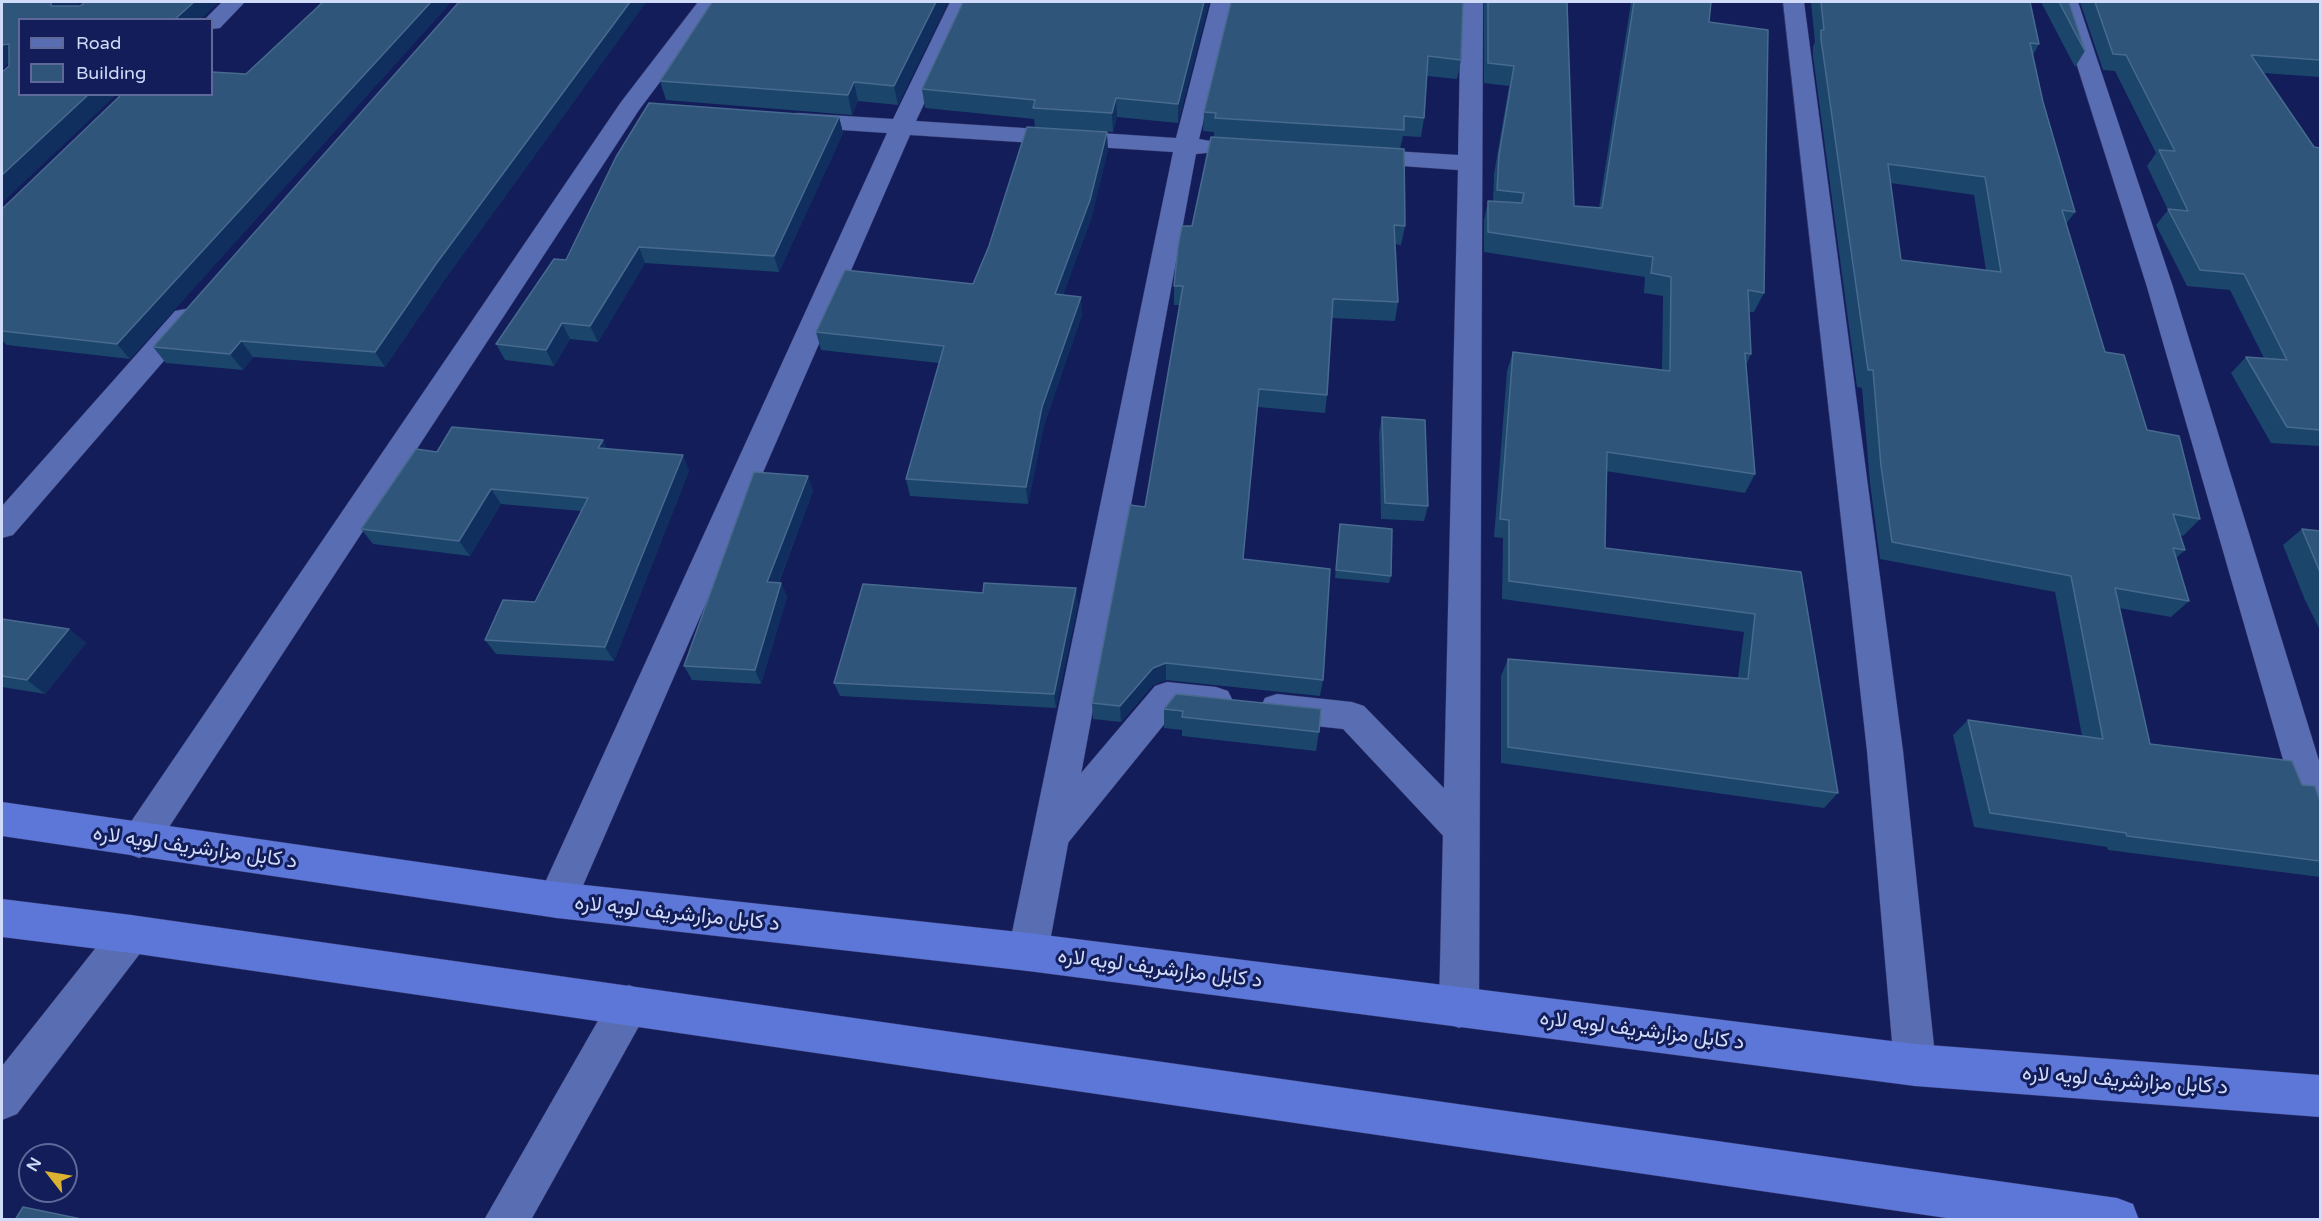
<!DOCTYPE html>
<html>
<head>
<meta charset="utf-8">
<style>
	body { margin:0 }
	#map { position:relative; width:2322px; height:1221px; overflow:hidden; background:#121d59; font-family:"Varela Round",sans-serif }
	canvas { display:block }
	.frame { position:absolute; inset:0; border:3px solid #d0dbf9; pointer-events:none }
	.legend { position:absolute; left:18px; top:18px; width:195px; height:78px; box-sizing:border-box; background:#121d59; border:2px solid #5e6999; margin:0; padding:8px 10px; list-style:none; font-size:18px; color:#d0dbf9 }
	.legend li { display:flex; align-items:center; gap:12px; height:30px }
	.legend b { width:30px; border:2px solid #5e6999 }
	.north { position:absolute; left:18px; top:1143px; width:60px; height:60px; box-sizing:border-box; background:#121d59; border:2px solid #5e6999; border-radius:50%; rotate:301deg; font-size:16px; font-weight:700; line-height:24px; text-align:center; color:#d0dbf9 }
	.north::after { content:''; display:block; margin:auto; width:21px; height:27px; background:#dcb233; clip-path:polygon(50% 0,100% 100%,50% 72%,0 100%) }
</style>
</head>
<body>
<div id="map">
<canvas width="2322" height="1221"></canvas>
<div class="frame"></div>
<ul class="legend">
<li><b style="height:8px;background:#596eb2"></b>Road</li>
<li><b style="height:16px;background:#2f557b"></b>Building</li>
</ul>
<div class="north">N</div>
</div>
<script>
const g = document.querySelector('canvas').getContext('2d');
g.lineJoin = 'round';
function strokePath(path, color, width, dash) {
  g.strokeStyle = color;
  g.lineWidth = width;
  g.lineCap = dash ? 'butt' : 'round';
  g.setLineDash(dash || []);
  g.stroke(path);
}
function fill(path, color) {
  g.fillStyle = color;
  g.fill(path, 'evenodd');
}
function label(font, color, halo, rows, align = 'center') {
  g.font = font + ' "Varela Round",Vazirmatn,sans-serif';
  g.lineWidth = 6;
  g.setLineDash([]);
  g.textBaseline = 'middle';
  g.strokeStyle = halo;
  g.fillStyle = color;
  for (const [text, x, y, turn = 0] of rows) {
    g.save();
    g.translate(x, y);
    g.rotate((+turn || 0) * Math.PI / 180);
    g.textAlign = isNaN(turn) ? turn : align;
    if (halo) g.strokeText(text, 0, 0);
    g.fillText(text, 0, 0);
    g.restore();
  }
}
const service = new Path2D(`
	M1167,682l49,5 12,4 5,10 -5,10 -12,4 -41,-4 -112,138 -13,4 -13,-4 -5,-12 5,-12 118,-139z
	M1277,694l75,8 12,4 110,113 5,11 -5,11 -13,5 -13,-5 -105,-112 -66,-7 -12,-4 -5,-10 5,-10z`);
const minor = new Path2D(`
	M222,2h23l-25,26 -8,1v-9h-8z
	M698,2h22l-81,108 -487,743 -13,5 -13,-5 -6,-12 6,-12 495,-727z
	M950,2h22l-56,119 260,17 35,-136h22l-34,137 17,3 3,5 -3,5 -20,2 -148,798 -6,14 -14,5 -14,-5 -6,-14 165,-800 -263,-17 -339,778 -14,5 -14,-5 -5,-13 5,-13 344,-754 -90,-6 -8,-2 -4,-5 4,-5 8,-2 96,6z
	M1461,2h22l-4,1006 -6,14 -14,6 -14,-6 -6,-14 19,-838 -98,-7 -9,-2 -3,-5 3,-5 9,-2 98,6z
	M1783,2h21l99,749 33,314 -6,15 -15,6 -15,-6 -6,-15 -27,-314z
	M2057,2h21l95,285 147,477v75l-13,-5 -6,-12 -154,-535z
	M185,309l10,2 4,7 -4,7 -182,210 -11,3v-32l173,-195z
	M131,915l14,6 6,13 -6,13 -128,167 -15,6v-54l115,-145z
	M629,985l14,6 6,14 -6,14 -112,201h-47l131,-229z`);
const trunk = new Path2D(`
	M2,802l555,80 471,51 887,111 405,31v42l-405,-31 -887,-115 -471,-53 -555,-82z
	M2,899l129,16 1986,283 16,6 6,16h-179l-1829,-267 -129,-16z`);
strokePath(service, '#353569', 1);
strokePath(minor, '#353569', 1);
strokePath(trunk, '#353569', 1);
fill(service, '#596eb2');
fill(minor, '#596eb2');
fill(trunk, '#5c77d7');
fill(new Path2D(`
	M323,2h128l-321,357 -123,-14 -5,-5v-131l244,-135z
	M459,2h187l-201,277 -60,88 -132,-10 -10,13 -77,-7 -13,-16z
	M712,2h236l-50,103 -40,-4 -6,14 -186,-15 -6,-19z
	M963,2h246l-31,121 -61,-6 -4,15 -78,-5 -1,-8 -109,-11 -3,-19z
	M1231,2l230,58 -4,19 -30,-3 -3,42 -3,19 -18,-1 -3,13 5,77 -4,19 -6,-1 3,58 -3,19 -63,-3 -5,77 -2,18 -67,-6 -15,152 80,121 -3,16 -154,-16 -13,5 -32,37 -28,-3 -1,-16 53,-196 35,-202h-6v-19l18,-60 22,-89v-5l-11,-1 1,-19z
	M1484,2h83l7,204 25,2 32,-206h80l-2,20 55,271 -10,19h-5l2,42 -5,11 9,109 -10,19 -139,-22 -1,77 196,24 37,221 -14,15 -323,-45v-87l7,-17 230,19 6,-46 -242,-33 1,-61 -9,-1 13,-166 6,-19 149,18 1,-74 -19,-3 1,-16 -161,-25v-32l4,-19h5l1,-27 15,-88 -25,-3z
	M1811,2h219l9,42 -6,11 10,47 32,110 -9,12 39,128 42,78 53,89 -17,17 -3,-1 5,15 -9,8 13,43 -18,16 -52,-9 31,136 152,41 18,16v76l-212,-27 -1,-3 -133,-20 -21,-92 15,-15 114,16 -27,-144 -175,-33 -10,-76 -8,-95 -5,-1 -44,-331v-9l2,-5zM1891,183l83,12 12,75 -85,-10z
	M2041,2h28l16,49 -10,16z
	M2080,2h240v75l-57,-4 51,74 6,1v298l-49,-3 -40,-70 15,-16 18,1 -34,-68 -43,-4 -31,-61 12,-15 -21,-44 9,-13 -41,-82 -12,-1z
	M839,117l4,16 -64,139 -134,-9 -47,79 -28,-3 -16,27 -49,-6 -9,-16 70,-84z
	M1108,150l-17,69 -28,76 19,20 -38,110 -16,79 -118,-8 -4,-17 33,-116 -118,-13 -5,-18 157,-48z
	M1382,417l46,89 -4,15 -43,-2 -2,-87z
	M607,449l76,6 6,16 -75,190 -118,-7 -11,-14 50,-38 46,-91 -80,-7 -31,52 -97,-12 -12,-15 76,-77z
	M808,476l5,15 -34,91 2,1 6,14 -26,87 -69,-4 -8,-14z
	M1340,524l51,52 -2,7 -54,-5z
	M2302,529l18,2v99l-15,-30 -22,-55z
	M983,593l95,10 -22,105 -216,-12 -6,-13z
	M2,619l67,10 17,14 -41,51 -43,-7z
	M1164,709l155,23 -3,19 -134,-15v-6l-18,-2z`), '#1c456c');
fill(new Path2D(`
	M53,2h29l-20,16 -11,-12v-3z
	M194,2h25l-19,18h-26z
	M431,2h20l-321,357 -13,-15z
	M630,2h16l-201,277 -60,88 -10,-15 61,-88z
	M936,2h12l-50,103 -4,-19z
	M1204,2h5l-31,121v-19z
	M9,44l2,17 -9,8v-24z
	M854,82l4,19 -6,14 -4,-20z
	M89,94h28l-115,109v-28z
	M1116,98l1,19 -4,15 -1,-19z
	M839,117l4,16 -64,139 -5,-16z
	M1107,132l1,18 -17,69 -34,93 -2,-18z
	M639,247l6,16 -47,79 -8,-16z
	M1081,297l1,18 -38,110 -16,79 -2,-17 16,-80z
	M562,323l8,16 -16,27 -8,-16z
	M241,341l12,16 -10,13 -13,-16z
	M603,440l8,16 -13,-8z
	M683,455l6,16 -75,190 -9,-14z
	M808,476l5,15 -40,105 -6,-14z
	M491,489l10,15 -31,52 -11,-15z
	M781,583l6,14 -26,87 -6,-14z
	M1076,588l2,15 -22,105 -2,-14z
	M69,629l17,14 -41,51 -18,-14z
	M1166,663v17l-13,5 -32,37 -1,-16 33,-38z`), '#102e5e');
const building = new Path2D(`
	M2,2h51l-2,1v3h29l5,-4h109l-20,18h-154v74h69l-87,81v-103l7,-6v-22l-7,1z
	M323,2h108l-314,342 -115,-13v-122l120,-115h90v-22l34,2z
	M459,2h171l-194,262 -61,88 -134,-11 -11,13 -77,-7z
	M712,2h224l-42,84 -40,-4 -6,13 -188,-14z
	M963,2h241l-26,102 -62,-6 -4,15 -79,-5 2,-8 -113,-11z
	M1231,2h232l-2,58 -33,-4 -4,62 -20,-2v14l-189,-12 1,-5 -12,-1z
	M1488,2h79l7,204 28,2 32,-206h77l-2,20 59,8 -4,263 -16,-3 3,64 -6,-1 10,121 -148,-22 -2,96 196,24 37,221 -330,-46v-88l240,20 7,-65 -246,-33v-61l-9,-1 13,-167 157,19 1,-94 -20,-4 2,-16 -165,-25v-31l34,2 2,-10 -27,-3 2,-35 15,-89 -26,-3z
	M1821,2h209l9,42 -9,-1 13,59 32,110 -13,-2 43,142 19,3 23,75 32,6 21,83 -27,-5 12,36 -12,-2 16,53 -74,-13 35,156 142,17 10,24 13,1 5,15v60l-193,-25 -1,-3 -136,-20 -22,-93 135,19 -32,-163 -179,-34 -11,-76 -8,-96h-5l-47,-331v-9h3zM1888,164l97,13 16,95 -100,-12z
	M2059,2h10l16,49z
	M2095,2h225v58l-69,-5 63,92 6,1v282l-33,-3 -41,-70 41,3 -43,-86 -44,-4 -32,-61 20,2 -29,-61 16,1 -49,-96 -13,-1z
	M649,103l190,14 -65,139 -135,-9 -49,79 -28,-3 -16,27 -50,-6 58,-85 12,1 50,-103z
	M1027,127l80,5 -17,68 -35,94 26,3 -39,110 -16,80 -120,-8 38,-133 -128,-14 29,-62 128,14 16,-38z
	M1211,137l193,12 1,77 -11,-1 4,77 -65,-3 -6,96 -68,-6 -16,170 87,10 -7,111 -157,-17 -13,5 -33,38 -28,-3 38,-198 15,2 38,-221h-9l4,-39 4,-21h10z
	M1382,417l43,3 3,86 -43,-3z
	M452,427l151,13 -5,8 85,7 -78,192 -120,-7 18,-40 32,2 53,-104 -97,-9 -32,52 -98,-12 55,-80 21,3z
	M754,472l54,4 -41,106 14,1 -26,87 -71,-4z
	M1340,524l52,5 -1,47 -55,-6z
	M2302,529l18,2v41z
	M984,583l92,5 -22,106 -220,-11 29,-99 120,9z
	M2,619l67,10 -42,51 -25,-4z
	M1176,694l145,15 -2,23 -137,-15 1,-6 -19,-2z
	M23,1207l63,13h-71z`);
fill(building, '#2f557b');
strokePath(building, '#486a8f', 1.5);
label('21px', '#d0dbf9', '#121d59', [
	["د کابل مزارشریف لویه لاره",195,848,8],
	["د کابل مزارشریف لویه لاره",677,914,6],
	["د کابل مزارشریف لویه لاره",1160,969,7],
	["د کابل مزارشریف لویه لاره",1642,1031,7],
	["د کابل مزارشریف لویه لاره",2125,1081,4]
]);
</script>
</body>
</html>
